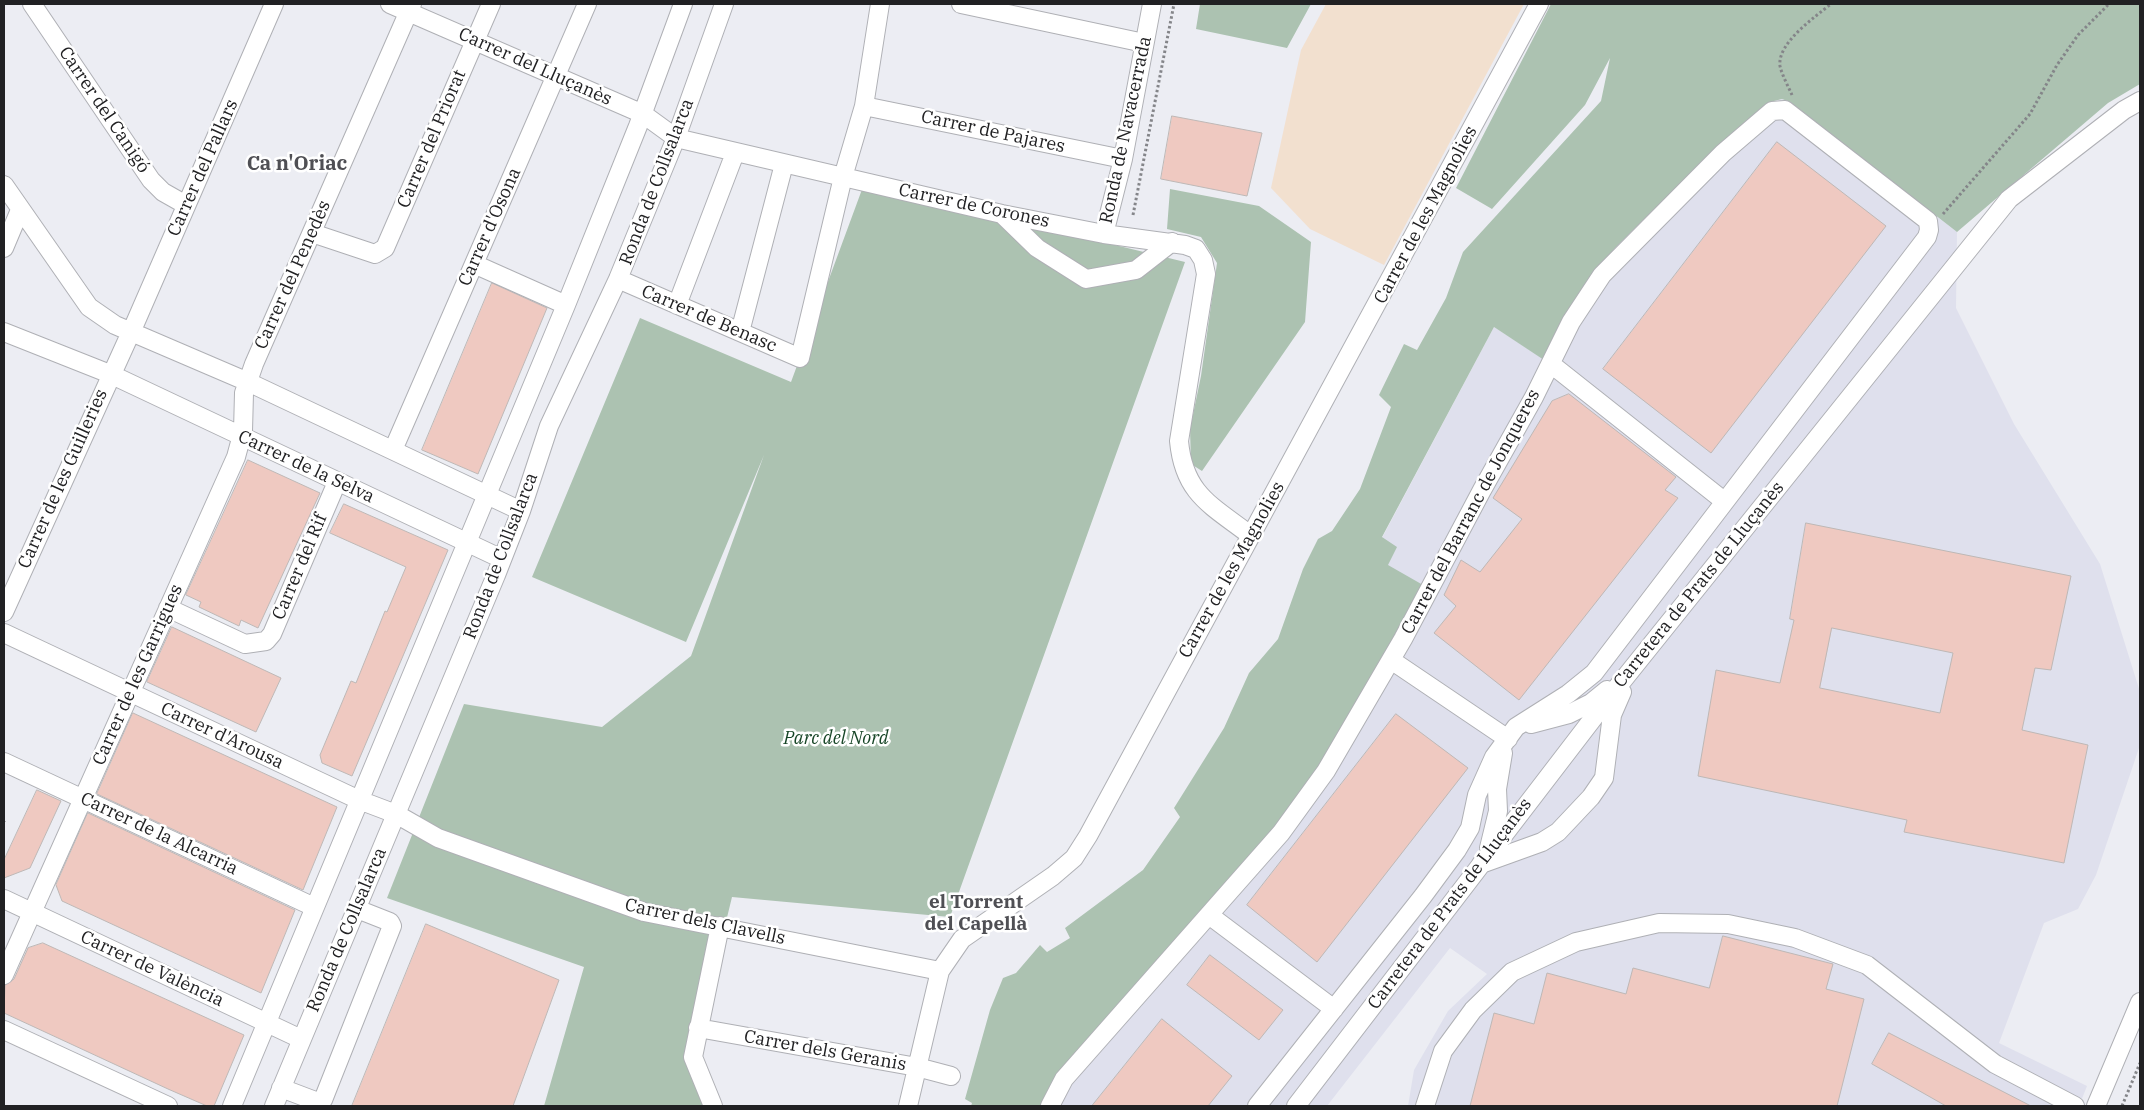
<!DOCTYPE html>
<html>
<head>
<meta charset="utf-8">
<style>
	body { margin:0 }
	#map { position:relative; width:2144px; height:1110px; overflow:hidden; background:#ecedf3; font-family:"IBM Plex Serif",serif }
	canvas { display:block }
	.frame { position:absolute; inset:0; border:5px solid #212123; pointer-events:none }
</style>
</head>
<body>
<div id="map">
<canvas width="2144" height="1110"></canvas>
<div class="frame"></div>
</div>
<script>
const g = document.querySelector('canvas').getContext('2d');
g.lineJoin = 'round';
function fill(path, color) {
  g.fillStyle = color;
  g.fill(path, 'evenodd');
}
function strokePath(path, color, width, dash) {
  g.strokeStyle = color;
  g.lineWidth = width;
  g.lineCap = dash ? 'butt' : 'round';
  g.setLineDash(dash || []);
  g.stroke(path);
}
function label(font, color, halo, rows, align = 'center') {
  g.font = font + ' "IBM Plex Serif",serif';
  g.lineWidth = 5;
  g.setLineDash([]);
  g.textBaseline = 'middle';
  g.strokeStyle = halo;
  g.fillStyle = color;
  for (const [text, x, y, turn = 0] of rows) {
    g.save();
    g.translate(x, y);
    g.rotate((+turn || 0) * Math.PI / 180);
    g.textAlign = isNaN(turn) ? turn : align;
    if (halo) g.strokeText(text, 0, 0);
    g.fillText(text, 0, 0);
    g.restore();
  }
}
fill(new Path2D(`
	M1782,99l8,3 167,130 -1,76 58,116 86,140 40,128v53l-44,130 -18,34 -34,14 -45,120 88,43 -8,20h-671l6,-36 34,-59 39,-37 -37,-26 -123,158h-277l338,-541 -6,-27 112,-211 50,32 15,-34 22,-35 34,-42 48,-48 102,-93z`), '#dfe0ed');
fill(new Path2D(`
	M1326,4h198l-140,261 -74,-36 -39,-41 30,-138z`), '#f2e0cf');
fill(new Path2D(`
	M1200,4h111l-24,44 -91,-19z
	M1551,4h589v80l-32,19 -151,129 -167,-130 -8,-3 -8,2 -111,99 -48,48 -34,42 -22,35 -15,35 -50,-33 -112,210 15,10 -9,18 42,24 -104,182 -276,335h-79l1,-3 -7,-4 25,-89 13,-32 13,-5 24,-28 7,7 23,-14 -5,-10 78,-58 37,-53 -6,-9 50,-80 25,-55 29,-34 25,-70 15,-30 14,-8 28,-42 31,-82 -12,-12 25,-51 13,6 29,-52 17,-46 138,-151 9,-43 -25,47 -93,104 -36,-21z
	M864,184l321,78 -235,655 -218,-20 -39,160 12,49h-161l40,-139 -197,-69 77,-194 138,23 89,-71 73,-201 -78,187 -154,-65 108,-259 151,64z
	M1170,189l89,17 52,36 -6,80 -103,149 -11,-7 -1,-35 11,-53 16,-113 -16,-26 -34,-8z`), '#acc2b1');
const building = new Path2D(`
	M1172,116l90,17 -15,63 -86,-17z
	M1777,142l109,84 -175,227 -108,-84z
	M492,283l55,25 -69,166 -56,-24z
	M1569,394l107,83 -11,13 13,8 -159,202 -85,-67 22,-27 -12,-11 17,-35 19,12 42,-53 -29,-21 59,-97z
	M248,460l72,33 -62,135 -17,-8 -2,6 -40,-19 2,-5 -15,-7z
	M344,504l104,46 -96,226 -30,-13 -2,-8 31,-74 5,2 29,-72 2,1 19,-45 -76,-34z
	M1806,523l265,53 -20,94 -16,-2 -13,62 66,15 -24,118 -160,-31 3,-12 -209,-44 18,-106 64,13 14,-63 -4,-1zM1832,628l121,25 -13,60 -120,-25z
	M172,627l109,51 -25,54 -109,-50z
	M133,713l204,94 -34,83 -206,-96z
	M1396,714l72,54 -151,194 -70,-57z
	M37,790l24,11 -31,67 -26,10v-18z
	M88,813l207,97 -34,83 -199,-92 -6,-16z
	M426,924l133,56 -46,126h-161z
	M1723,936l110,28 -7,25 38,10 -27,107h-367l24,-93 40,11 13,-51 79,21 7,-26 76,20z
	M43,943l201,92 -30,71h-7l-39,-17 -164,-76 1,-28 9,-6 14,-31z
	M1210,955l73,55 -24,30 -72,-55z
	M1162,1019l70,57 -24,30h-116z
	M1889,1033l142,73h-85l-74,-42z`);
fill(building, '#efc9c1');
strokePath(building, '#beb8b6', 1);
const minor = new Path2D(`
	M32,4l119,176 12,12 23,13
	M390,4l253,110 33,24 326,76 102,20 81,11 11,4 7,11 3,14 -27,167c5,53 32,64 71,94
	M961,4l183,39
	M864,106l259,53
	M4,185l85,122 26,18 133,57 273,129
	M1002,214l35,34 49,31 50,-9 36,-28
	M312,233l63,21 10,-6 106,-244
	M1104,234l19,-75 29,-155
	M4,248l16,-38
	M474,264l92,41
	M618,279l182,79 43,-181 21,-71 16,-102
	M677,305l58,-152
	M4,332l106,42 392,185
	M740,332l44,-168
	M1551,364l173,137
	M393,450l194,-446
	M168,608l77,36 21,-3 6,-7 65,-152
	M4,612l132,-291 138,-317
	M4,633l355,167 37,14 42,24 206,74 296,59
	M1391,660l117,79
	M1531,724l38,-10 22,-11 16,-13
	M4,762l310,145
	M1489,848l9,-37 -1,-22 6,-36
	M1481,864l61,-22 16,-10 33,-35 13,-19 8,-63 10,-23
	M4,899l297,140
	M1209,915l125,94
	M4,975l232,-518 7,-26 1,-38 10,-29 158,-360
	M698,1028l219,39 34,9
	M4,1030l164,76
	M281,1088l37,14 5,-2 69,-174 -2,-4 -33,-13
	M232,1106l334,-801 72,-179 45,-122
	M274,1106l222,-531 25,-64 28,-85 69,-147 58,-141 48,-134
	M713,1106l-20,-49 27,-131
	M908,1106l32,-135 22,-32 91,-63 21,-18 14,-22 451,-832
	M1050,1106l14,-27 217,-246 45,-62 77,-132 79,-149 52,-93 37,-75 31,-47 121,-122 49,-42 13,-1 143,111 1,9 -2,7 -333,436 -26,21 -52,33 -22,30 -17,38 -7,33 -13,22 -34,46 -166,210
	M1296,1106l315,-411 398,-496 115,-89 16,-9
	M1425,1106l18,-55 30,-41 39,-38 64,-30 83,-19 69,1 67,14 72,27 128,99 80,42
	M2096,1106l44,-104`);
strokePath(minor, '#afb0b5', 20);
strokePath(new Path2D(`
	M1792,95c-4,-9 -10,-20 -12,-29 -3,-23 35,-49 51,-62
	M1943,214l87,-100 27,-49 21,-30 31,-31
	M1133,215l41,-211
	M4,822v-1
	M2122,1106l18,-43`), '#848589', 3, [2.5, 2.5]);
strokePath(minor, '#fff', 18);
label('18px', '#212123', '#fff', [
	["Carrer del Lluçanès",535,67,24],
	["Carrer del Canigó",104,110,56],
	["Ronda de Navacerrada",1126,130,-78],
	["Carrer de Pajares",993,132,12],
	["Carrer del Priorat",432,139,-67],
	["Carrer del Pallars",203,168,-66],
	["Ronda de Collsalarca",657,182,-69],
	["Carrer de Corones",974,206,12],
	["Carrer de les Magnolies",1426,215,-62],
	["Carrer d'Osona",490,227,-66],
	["Carrer del Penedès",293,275,-66],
	["Carrer de Benasc",709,319,23],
	["Carrer de la Selva",306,467,25],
	["Carrer de les Guilleries",63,479,-66],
	["Carrer del Barranc de Jonqueres",1471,512,-62],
	["Ronda de Collsalarca",501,556,-69],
	["Carrer del Rif",300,567,-67],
	["Carrer de les Magnolies",1232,570,-61],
	["Carretera de Prats de Lluçanès",1699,585,-51],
	["Carrer de les Garrigues",138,675,-66],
	["Carrer d'Arousa",222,736,25],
	["Carrer de la Alcarria",159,834,25],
	["Carretera de Prats de Lluçanès",1450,904,-53],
	["Carrer dels Clavells",705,922,12],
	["Ronda de Collsalarca",347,930,-67],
	["Carrer de València",152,969,25],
	["Carrer dels Geranis",825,1051,10]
]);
label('italic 18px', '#164526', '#fff', [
	["Parc del Nord",836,739]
]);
label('bold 19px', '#4f4f54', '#fff', [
	["el Torrent",976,903],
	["del Capellà",976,925]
]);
label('bold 20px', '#4f4f54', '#fff', [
	["Ca n'Oriac",297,164]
]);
</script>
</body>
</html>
